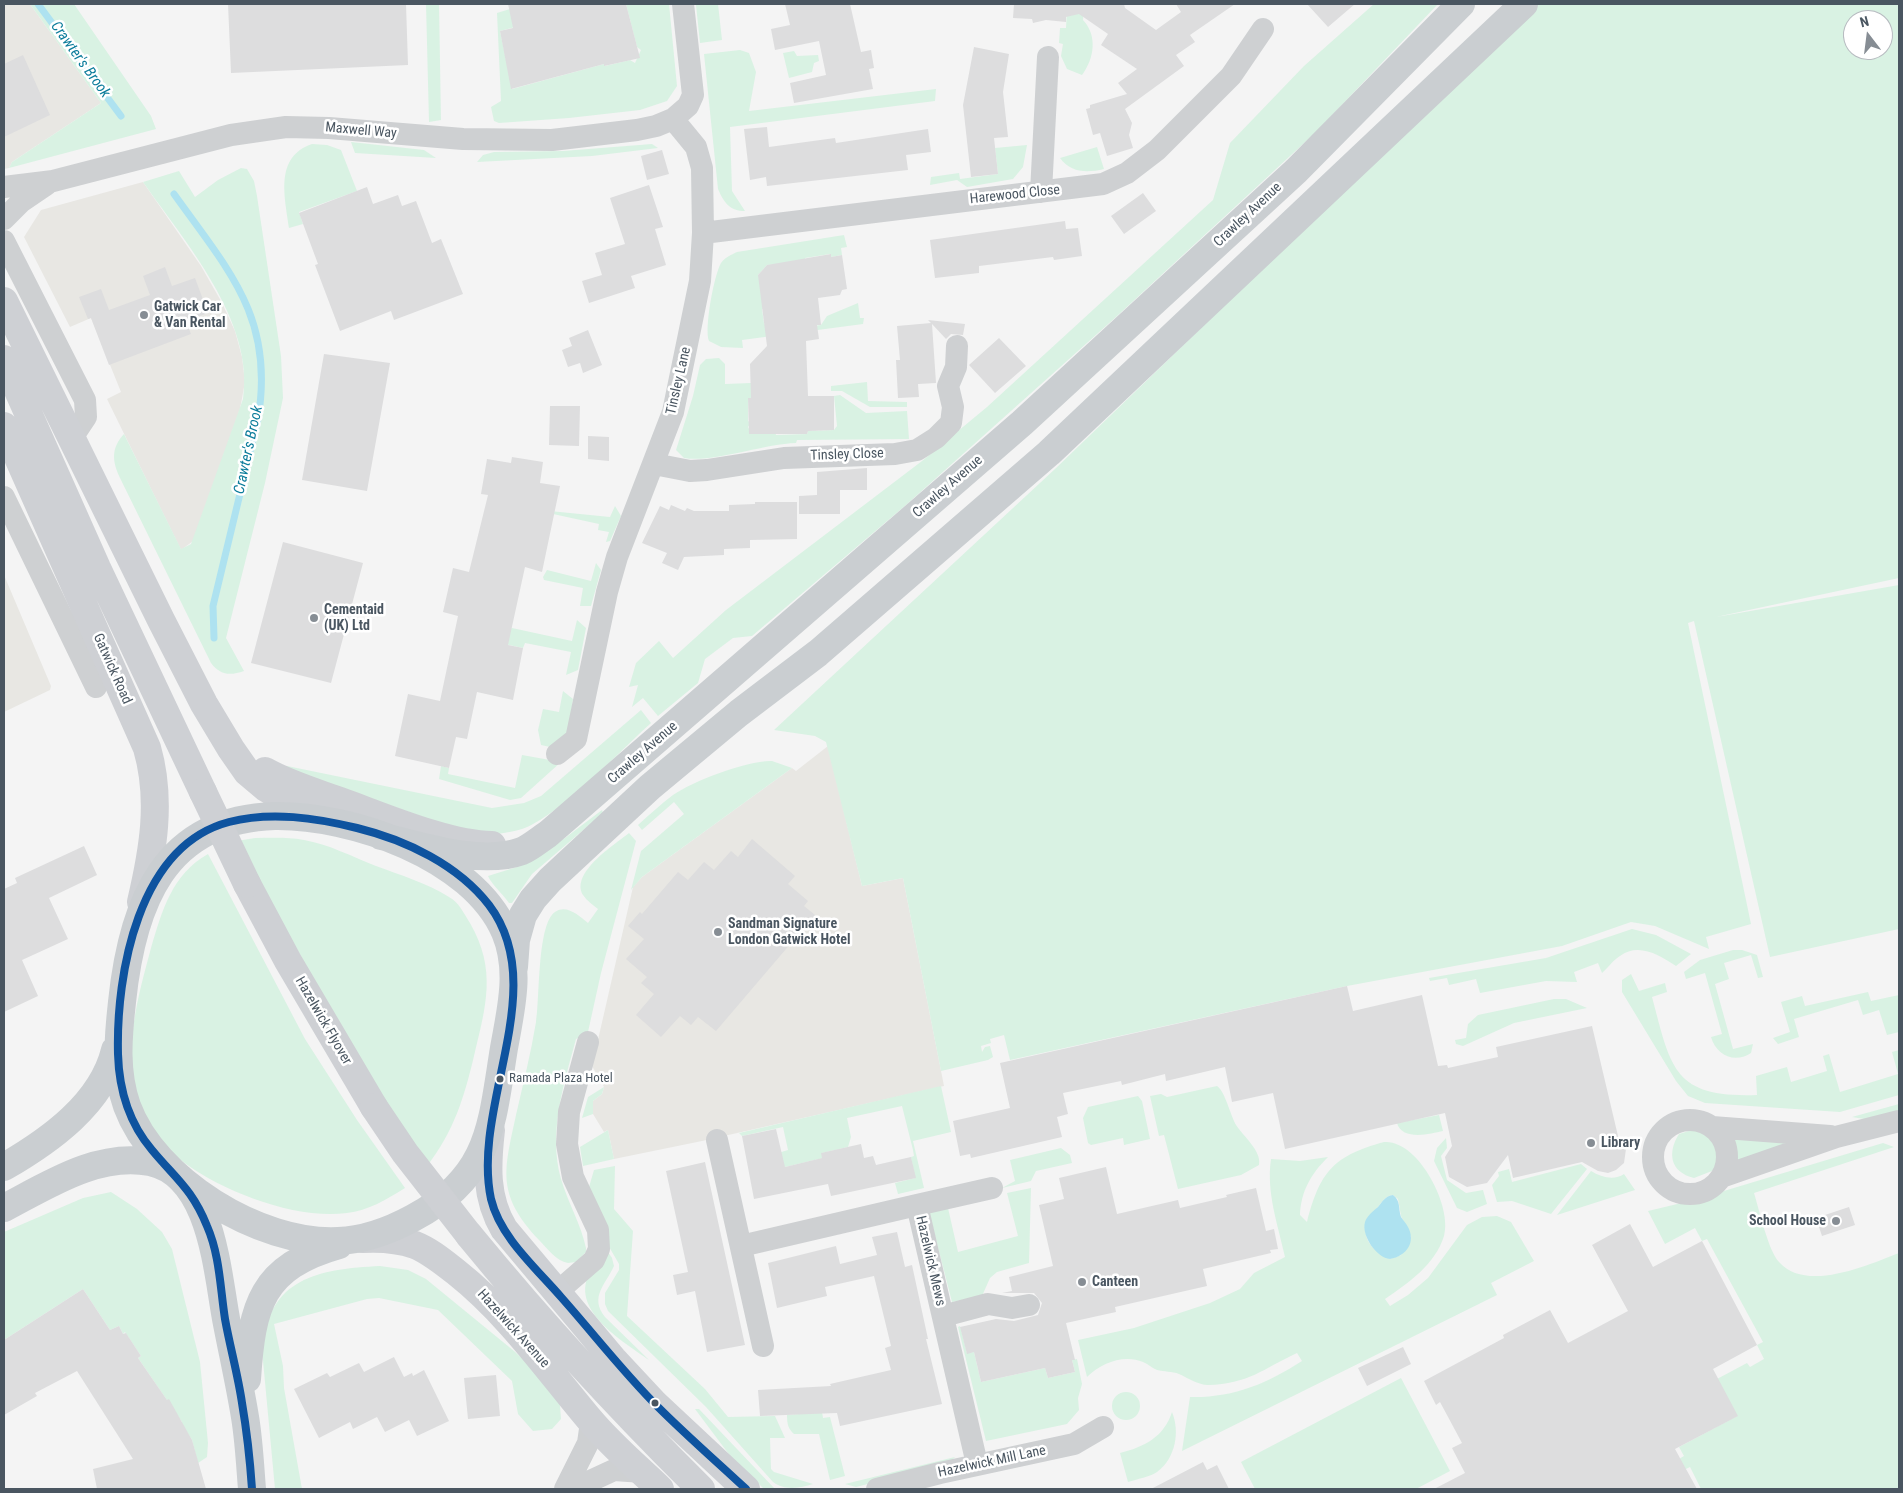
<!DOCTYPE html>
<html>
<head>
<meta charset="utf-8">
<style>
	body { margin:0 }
	#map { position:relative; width:1903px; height:1493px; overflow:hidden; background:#f4f4f4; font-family:"Roboto Condensed",sans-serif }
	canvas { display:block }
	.frame { position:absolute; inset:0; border:5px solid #4a5661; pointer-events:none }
	.north { position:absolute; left:1843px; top:10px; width:50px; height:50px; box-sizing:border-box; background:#fff; border:1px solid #b7bbc0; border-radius:50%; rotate:345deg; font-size:14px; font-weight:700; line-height:20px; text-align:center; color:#4a5661 }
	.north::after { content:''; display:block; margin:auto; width:18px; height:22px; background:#868d94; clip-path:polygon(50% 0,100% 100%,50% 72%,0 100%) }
</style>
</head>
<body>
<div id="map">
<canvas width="1903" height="1493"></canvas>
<div class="frame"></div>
<div class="north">N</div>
</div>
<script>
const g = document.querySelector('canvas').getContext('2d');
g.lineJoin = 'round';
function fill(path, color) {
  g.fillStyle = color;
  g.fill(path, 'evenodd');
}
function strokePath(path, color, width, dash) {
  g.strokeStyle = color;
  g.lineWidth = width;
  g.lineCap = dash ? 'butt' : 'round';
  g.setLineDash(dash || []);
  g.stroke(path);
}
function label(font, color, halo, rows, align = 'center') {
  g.font = font + ' "Roboto Condensed",sans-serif';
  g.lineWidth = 5;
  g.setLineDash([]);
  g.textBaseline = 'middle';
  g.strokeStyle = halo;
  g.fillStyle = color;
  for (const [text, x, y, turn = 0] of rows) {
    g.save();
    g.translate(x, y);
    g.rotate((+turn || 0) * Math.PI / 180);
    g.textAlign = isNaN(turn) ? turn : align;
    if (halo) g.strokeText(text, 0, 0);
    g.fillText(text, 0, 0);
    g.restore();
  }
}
fill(new Path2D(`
	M4,4h26l71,99 -89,59 -3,6 -5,1z
	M143,182l58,84 20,35 14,30 7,26 3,25 -5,27 -47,132 -12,9 -74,-151 14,-7 -30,-74 -21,9 -46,-90 17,-27z
	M4,575l47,111 -1,4 -46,22z
	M828,746l34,140 41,-8 41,208 -242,55 -88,18 -6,-29 -4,2 -11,-18v-13l9,-7 2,-7 -12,-21 41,-179 9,-10 150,-109 4,3z`), '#e8e7e3');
fill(new Path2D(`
	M30,4h44l77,112 5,13 -147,39 3,-6 89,-59z
	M426,4h13l2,116 -12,2z
	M626,4h43l8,82 -10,15 -27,9 -71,8 -70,5 -5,-2 -3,-14 10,-6 -4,-88 26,-8v20l-23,6 12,58 92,-25 1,2 25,-6 5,3 6,-13 -4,-3z
	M718,4l4,36 -22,3 -4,-38z
	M1374,4h64l-122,128 -200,185 -210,188 -154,131 -19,2 -28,21 -7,24 -40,33 -15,-18 -11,9 6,-22 -9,2 7,-24 23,-22 14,17 53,-48 196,-149 65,-54 226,-207 17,-57 74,-77z
	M1537,4h362v574l-183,39 183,-32v344l-129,28 -76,-336 -6,2 63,301 -45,13 3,12 -54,-23 -24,-4 -69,24 -215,40 -337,74 -6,-25 -14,4 1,4 -10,3 1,6 3,-5 5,-1 3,11 -5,3 -47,11 -38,-193 -41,8 -36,-144 -11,-6 -41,-6 281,-261zM1853,20h30v30h-30z
	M1067,9l17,1 -1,10c15,16 11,39 -1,55l-15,-6 -6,-13 2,-12 -4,-1 1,-15h6z
	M740,50l9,3 7,19 -7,39 187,-22 -1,12 -205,26 2,64 13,20c-15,0 -21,-8 -27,-22l-14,-135z
	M794,51l3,5 21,-1 1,6 -5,2 -2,9 -23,6 -6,-25z
	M351,142l73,8 12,8 -81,-5z
	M312,144l15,1 14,5 16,41 -58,21 4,12 -14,4c-4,-31 -15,-71 23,-84z
	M652,144l6,4 -66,8 -115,6 6,-7 11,-3 69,-1z
	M1027,145l-4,22 -10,12 -46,8 -10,-7 -27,5 1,-8 28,-4 1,6 38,-5 -3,-26z
	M1097,147l7,22c-17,4 -33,4 -44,-11z
	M241,168l6,1 7,12 3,15 24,160 2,42 -18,85 -39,155 18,33c-14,5 -24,4 -33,-8l-91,-185c-8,-17 -9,-30 4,-44l57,115 10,-5 52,-145c12,-78 -59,-158 -100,-217l36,-11 16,26 23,-17z
	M844,235l3,12 -6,1 1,7 -11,2 -1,-3 -25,4v4l-38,3 -9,10 5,4 2,29 -3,1 2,14 5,9 52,-7 6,-9 31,-13 2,15h4l-1,6 -121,16 1,8 -22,-1 -12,-6c-5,-12 5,-66 12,-78 4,-6 10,-8 16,-11z
	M719,358l6,6v20l26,-1v15h-3v23l3,2 -3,4 4,7 23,-2 1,3 31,-1 1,-3 26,-1 3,-4 -3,-30 6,-1 26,18 41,-2 2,28 -112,1 -1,3c-33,1 -83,20 -112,15l-8,-8 17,-54 7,-31 6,-6z
	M867,382l1,19 39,1v5h-37l-28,-16h-11v-5z
	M615,506l6,10 -11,25 -4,1 3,-10 -11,-2 1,-6 -69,-15 80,8z
	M596,563l5,7 -10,36h-11l3,-18 -39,-8 -1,-3 4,-7 44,11z
	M577,620l9,8 -8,42 -12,5 5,-23 -46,-9 -2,5 -42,-9 31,-11 60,13z
	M563,691l10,8 -5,37 -18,11 -9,-2 -3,-15 5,-21 16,3z
	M641,710l10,13c-30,27 -93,94 -129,106 -17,5 -32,6 -49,6l-187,-67 1,-2 205,42 32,-5 17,-7z
	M522,755l39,7 -40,36 -11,2 -71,-21 2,-13 8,2 -1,6 67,14z
	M772,761l20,7 -150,109 -11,13 10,-39 43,-37 -10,-12 -32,28 -4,-5c11,-10 23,-21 35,-30 20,-14 75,-35 99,-34z
	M602,810l1,3 -71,61 -20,29h-3c-6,-9 -17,-18 -21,-27l32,-10 45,-28z
	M629,833l7,8 -35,132 -13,59 -12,7c-12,45 -28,93 -15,140 7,24 20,45 25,69v4l-10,10 -8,1c-12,-2 -21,-15 -29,-23 -43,-46 -35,-69 -23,-125 7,-31 15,-62 20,-93 4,-23 1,-98 19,-110 12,-8 24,4 33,11l10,-14c-5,-4 -11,-8 -15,-14 -13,-22 31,-50 46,-62z
	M255,838c16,0 33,-1 49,2 24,4 49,17 72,26 24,9 51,17 73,31 10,5 15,17 21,26 27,47 16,83 4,133 -10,42 -20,75 -47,110l-49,-71 -141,-254z
	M208,854l97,185 52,81 48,68c-18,11 -37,23 -58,25 -49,7 -121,-20 -161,-49 -20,-14 -42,-42 -49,-66 -14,-50 1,-101 14,-150 11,-37 21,-74 57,-94z
	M1632,929l24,6 35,19 -15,12c-16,-11 -38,-24 -56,-10 -7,4 -12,12 -18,17l-4,-10 -24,9 3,10 -31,-1 -66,12 -4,-14 -27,6 -2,-7 -17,3 -1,-3 117,-20z
	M1733,950h9l15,5 6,22 -5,1 -7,-23 -27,8 5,16 -14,5 18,65 20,-5 -2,9c-17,11 -35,2 -40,-16l11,-3 -17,-61 -19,6 -2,-7 16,-12z
	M1631,974l8,17 26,-8 2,9 -15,5c19,71 21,101 105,98l-1,-19 31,-9 4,15 36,-11 -4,-15 6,-2 11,38 58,-18 -6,-22 7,-2v45l-59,17 -135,-9 -17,-7 -12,-15 -54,-89v-12z
	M1868,992l3,9 28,-6v37l-12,3 -8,-25 -16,5 -5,-15 -64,19 5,18 -21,7 -5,-6 17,-6 -9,-30 21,-6 3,10z
	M1554,999h12l21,9 -73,15 -51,23 -7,-2 -1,-4 11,-2 2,-14 10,-9z
	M941,1086l10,46 -38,9 11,47 -26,6 -3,-11 20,-5 -4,-21 3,-1 -1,-6 -11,-44 -55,12 4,19 -3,10 -26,6 1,5 -42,10 -3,-15 10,-3 -5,-23 -41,9 -3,-3z
	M1217,1086c8,5 13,28 19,39 7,11 26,26 23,40l-18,10 -63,14 -14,-54 -5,1 -9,-40 11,-2 6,3z
	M604,1087l-2,7 -9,7v13l-11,4 6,-21z
	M1138,1096l4,5 8,38 -26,6 -1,-7 -32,7 -3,-2 -5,-25 5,-11z
	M1899,1104v10l-29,6 -18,-3z
	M1439,1115l4,16c-13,3 -41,10 -46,-8z
	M608,1130l6,29 -31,7 -3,-19z
	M1692,1130c21,3 39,22 20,41l-18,7c-24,-6 -27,-25 -15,-44z
	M1725,1136l72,4 -67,23 1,-12z
	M1446,1138l1,10 -6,8 6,24 19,13 17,-3 4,14 -20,8 -10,-4 -23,-47 3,-13z
	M1384,1142c34,-3 69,65 60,94 -9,29 -36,47 -59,63l5,7 18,-11 20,-17 39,-53 15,-8 15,-1 14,6 23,39 -43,22 6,12 -315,156 8,-54c43,1 76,-13 112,-36l-5,-8c-34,16 -49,31 -89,32 -10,0 -20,-7 -29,-11 -7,-3 -15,-2 -22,-4 -5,-2 -9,-6 -14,-8 -19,-8 -42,1 -56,15l-9,-37 56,-12 76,-25 30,-14 14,-16 31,-16c-7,-32 -19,-65 -14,-98l29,2 28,-4c-17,17 -27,34 -28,58l7,7c13,-49 25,-66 77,-80zM1393,1195l5,4 3,17 10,21 -10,18 -11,4c-26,-12 -33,-31 -12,-52 5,-6 7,-11 15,-12z
	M1883,1143l11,4 -140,46c5,16 14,57 25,69 27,31 89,3 120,-9v236h-198l-11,-22 -12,6 -6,-10 12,-7 -5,-9 58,-31 -20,-37 30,-16 3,4 14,-8 -7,-14 6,-3 -56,-103 -5,2 -7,-13 -30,16 -17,-33 46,-11z
	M1061,1148l9,7 2,8 -36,8 -5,10 -29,7 13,-7 -5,-21z
	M1581,1164l6,5 -36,45 -39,-13 -15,1 -5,-17 7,-9 -1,-4 11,-3 3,13z
	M615,1166l-1,43 19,22 -6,85 78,73 23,28 47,-1 10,22h-15l1,31 3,3 39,12c-13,4 -28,7 -40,-2l-67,-75 -98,-96 -3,-7v-11l14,-23v-6l-11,-19 -19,-58 5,-17z
	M1591,1171c10,6 23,10 33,3l11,16 -78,25z
	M1031,1188l-2,75 -32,9 -7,6 -8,18 -30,6 -23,-90 19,-4 10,44 60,-16 -11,-43z
	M111,1192l26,17 25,23 10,17 28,113 8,81 -1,14 -9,6 -6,-23 -11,-17 1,-1 -44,-64 3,-2 -16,-24 -2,2 -4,-8 -9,4 -27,-41 -79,51v-108l79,-34z
	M606,1249l6,9 2,8c-8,18 -25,31 -9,51l44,43c-22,-16 -71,-44 -63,-78 2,-11 14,-23 20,-33z
	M380,1266l28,4 18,9 88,72 45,41 2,27 -9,10 -19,2 -15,-17 -6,-33 -74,-71 -59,-12 -12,1 -93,25 9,42 1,22 18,101h-27l-13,-139c6,-72 56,-81 118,-84z
	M960,1326l7,27 7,-1 7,30 64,-14 3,10 27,-6 -3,-12 5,-1 5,25 -4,14 1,12 -12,14 -81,17 -28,-114z
	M1401,1378l49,93 -34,18h-161l-14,-27z
	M1112 1406a14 14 0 1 1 28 0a14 14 0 1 1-28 0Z
	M695,1409h4l76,80h-11l-33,-32z
	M822,1412l1,6 7,-1 15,59 -15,4 -11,-46h-25c-6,-5 -7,-11 -7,-19z
	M1172,1412c8,19 4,46 -15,60 -7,5 -20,7 -29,10l-8,-29c24,-6 44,-16 52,-41z
	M955,1457l-5,5 -10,4 -84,21 -11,-3z`), '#d9f2e3');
fill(new Path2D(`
	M1393,1195c8,6 5,13 8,22 2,3 5,6 7,10 8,15 -1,29 -18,32 -13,-1 -29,-23 -25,-37 2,-6 8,-11 13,-15 5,-6 7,-11 15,-12z`), '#aee2f0');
strokePath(new Path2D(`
	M38,4l83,112
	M174,194c55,77 101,124 84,225l-45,187 1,32`), '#aee2f0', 7);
fill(new Path2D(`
	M228,4h178l2,61 -177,8z
	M508,4h118l14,54 -36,8v-2l-93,25 -11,-58 13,-3z
	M785,4h65l11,48 10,-2 3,18 -5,1 4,20 -79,14 -4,-20 36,-8 -7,-34 -44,9 -4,-21 19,-4z
	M1014,4h110l1,4 31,22 25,-18 -5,-8h59l-45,31 5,7 -19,13 8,11 -59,43 7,14 -3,12 4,13 -26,8 -7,-23 -7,2 -7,-26 4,-1v-3l37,-11 -9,-11 19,-14 -36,-24 7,-11 -29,-20 -13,3v5l-20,-2 -13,3 -1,-4 -19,-1z
	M1307,4h48l-27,23z
	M974,47l35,7 -6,38 5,45 -14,1 4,36 -27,3 -8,-72z
	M23,55l27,60 -46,22v-73z
	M767,127l2,20 66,-9 1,5 92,-14 3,23 -25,3 2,15 -141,16 -1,-9 -16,3 -6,-51z
	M662,150l7,24 -22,6 -6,-24z
	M649,185l14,42 -8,2 11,36 -35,11 4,12 -46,15 -7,-22 20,-6 -7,-22 30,-9 -15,-46z
	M367,187l6,17 25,-9 4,11 14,-5 16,42 9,-4 22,55 -69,26 -3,-9 -51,20 -25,-66 3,-1 -19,-51z
	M1143,193l13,18 -32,23 -13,-18z
	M1065,221l1,8 12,-1 4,28 -28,4 -1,-3 -74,9v7l-44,5 -5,-38z
	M831,254v3l11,-2 5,34 -5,1 -2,5 -22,3 3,27h-4l2,14 -13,2 2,55h26v34l-26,1 -1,3h-58l-1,-36h3l-1,-34 17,-18 -9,-71 9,-10z
	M165,267l7,19 23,-8 13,35 -22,8 5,13 -82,31 -18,-47 -3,1 -9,-22 22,-8 8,21 41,-15 -7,-19z
	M928,320l37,4 -2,11 -12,-1 -5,5 -14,-15 4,59 -18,1 1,13 -21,1 -2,-38h4l-3,-34 34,-3z
	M588,330l14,35 -19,8 -3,-10 -12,4 -6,-17 10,-4 -3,-8z
	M999,338l27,28 -31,27 -26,-28z
	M324,354l66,9 -23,128 -65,-11z
	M550,406h30l-1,40 -30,-1z
	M588,436l21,1v24l-21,-2z
	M512,457l31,5 -3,21 20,3 -18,86 -17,-5 -17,78 15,3 -10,52 -36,-8 -10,47 -11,-2 -7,31 -54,-12 13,-62 32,7 18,-85 -15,-4 10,-44 16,4 19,-77 -7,-1 6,-35 24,4z
	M867,468v22h-27v24h-41v-18l18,-1v-23z
	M755,502h42v37l-47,1v8l-26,1v6l-40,2 -6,13 -16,-7 5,-10 -25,-10 18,-37 9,4 2,-5 14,6 2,-3 7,3h35v-6l26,-1z
	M283,542l80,21 -32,120 -80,-20z
	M752,839l43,37 -7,8 20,17 -4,5 11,9 -99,116 -18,-14 -7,8 -11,-9 -19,21 -25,-22 18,-21 -13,-11 6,-6 -21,-18 18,-20 -16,-13 12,-14 2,2 36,-42 10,8 16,-18 10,8 17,-19 7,6z
	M84,846l13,29 -48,23 19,41 -46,21 16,36 -34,16v-123l13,-6 -2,-5z
	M1347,986l6,25 69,-16 16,71 9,-1 1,3 50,-11 -2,-10 96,-21 26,110 8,13 -2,14 -8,7 -8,3 -10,-2 -16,-9 -69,16 -5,-23 -21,28 -20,4 -18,-10 -4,-20 7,-11 -7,-33 -160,36 -12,-56 -41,9 -7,-35 -59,14 -1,-7 -43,11 -1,-4 -58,12 5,21 -11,3 5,20 -91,21 -1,-4 -10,2 -7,-35 57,-13 -10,-45z
	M776,1129l9,38 37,-9 -1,-5 40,-9 3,14 9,-2 3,9 35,-8 5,21 -85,18 -3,-12 -74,15 -12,-63z
	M705,1162l40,183 -38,7 -12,-61 -18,4 -4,-20 15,-3 -22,-101z
	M1106,1167l11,47 61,-14 2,8 47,-11 -1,-2 30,-7 10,43 8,-2 4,20 -8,1 1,3 -68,16 4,17 -92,21 1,5 -50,11 9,37h-3l3,12 -27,6 -3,-10 -64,14 -7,-30 -7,2 -7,-27 36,-8 18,2 24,-6 4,-12 -8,-10h-32l10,-2 -3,-14 44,-11 -14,-61 25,-6 -5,-21z
	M1849,1207l6,18 -33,11 -6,-18z
	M1630,1224l23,43 49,-26 55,104 -44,24 25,47 -63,33 22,40h-263l31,-16 -13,-25 10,-5 -22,-41 -4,3 -12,-24 80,-43 -1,-3 47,-25 18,33 60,-32 -36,-66z
	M897,1232l8,35 7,-2 16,74h-2l16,65 -102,22 -3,-13 -77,3 -2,-26 73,-4 -1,-2 61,-14 -6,-22 6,-2 -17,-70 -49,11 2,9 -50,12 -9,-45 68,-17 4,18 37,-9 -5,-18z
	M83,1289l27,41 9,-4 4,8 3,-1 15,23 -3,2 29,42 2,-1 23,41 14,49h-109l-4,-20 40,-10 -56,-88 -42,22 2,3 -33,19v-75z
	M1403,1347l8,17 -44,22 -9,-18z
	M394,1357l10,20 8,-4 1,3 11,-6 25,51 -32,15 -8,-16 -24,12 -8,-15 -24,12 -3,-7 -31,16 -25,-49 33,-16 3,4 29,-14 5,9z
	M496,1375l4,41 -32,3 -4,-41z
	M1203,1462l4,8 10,-5 12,24h-78z`), '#ddddde');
strokePath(new Path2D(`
	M4,187l49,-6 178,-46 55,-8 43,1 134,11 89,1 85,-10 19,-4 17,-7
	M1041,192l7,-135
	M4,219l17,-17 25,-17
	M703,233l400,-49 24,-11 30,-23 74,-74 32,-47
	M4,241l81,159 1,17 -14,21
	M654,464l36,7 17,-1 77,-12 111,-4 22,-4 19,-12 15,-15 2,-16 -5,-21 8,-19 1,-21
	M4,497l92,190
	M557,754l19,-15 31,-147 10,-35 56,-145 27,-131 3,-48 -1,-65 -6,-21 -23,-28 15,-13 5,-11 -10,-91
	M1653 1157a37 37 0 1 1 74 0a37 37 0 1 1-74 0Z
	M1712,1127l118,9
	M717,1140l46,206
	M1721,1177l115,-40 63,-16
	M917,1205l75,-17
	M741,1246l176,-41 60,259
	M556,1293l38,-33 5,-11 -1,-19 -25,-53 -6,-33 2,-32 19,-70
	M943,1316l45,-12 24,4 17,-3
	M565,1489l23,-46 3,-21
	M573,1489l41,-19 29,2
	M877,1489l63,-16 134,-29 29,-17`), '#ced0d2', 22);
strokePath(new Path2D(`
	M4,301l157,319 43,84 27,45 16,23 19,16 30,18 28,12
	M4,359l93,209 106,224
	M4,426l143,322c15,52 6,103 -6,154
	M265,771c23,13 50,21 75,30 42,15 109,44 152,44
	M247,884l41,77 86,146
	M491,1130c-4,35 -6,67 13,99l109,130 42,45 91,85
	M469,1235c73,89 150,173 232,254
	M362,1239c18,-1 36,0 53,6 15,6 28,17 41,27 53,42 91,97 134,148 21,25 47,47 70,69`), '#ced0d4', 28);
strokePath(new Path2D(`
	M275,816c76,-1 197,40 230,116 16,38 6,77 -1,116 -13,80 -13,128 -91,170 -24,13 -49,22 -75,23 -78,4 -184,-61 -211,-135 -12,-34 -9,-68 -5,-104 10,-97 41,-183 153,-186z
	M381,836c41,10 100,30 141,15 9,-4 17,-11 26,-17l474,-411 274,-252 165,-167
	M514,967l2,-27 7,-25 10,-16 17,-19 100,-93 89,-74 79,-60 231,-200 475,-449
	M4,1167c45,-26 98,-63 111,-117
	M4,1208c44,-23 94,-56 146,-46 63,13 67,112 77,162 6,31 13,62 18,93 4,24 5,48 7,72
	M247,1379c5,-74 14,-112 92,-134`), '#caced1', 28);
strokePath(new Path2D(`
	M203,792l44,92
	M374,1107l31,46 64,82`), '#ced0d4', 28);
strokePath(new Path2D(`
	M252,1489c-2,-29 -5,-57 -10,-86 -4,-28 -12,-56 -17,-84 -5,-32 -5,-63 -18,-93 -15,-37 -31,-47 -55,-76 -23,-27 -33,-61 -34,-96 -2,-80 20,-208 111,-232 42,-11 87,-4 128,6 49,12 101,37 132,77 63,83 -18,200 2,294 9,38 45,69 70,98 32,36 62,75 97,110 28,28 59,55 88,82`), '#0e539f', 8);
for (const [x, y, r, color] of [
	[144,315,5,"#868d94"],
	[314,618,5,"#868d94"],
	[718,932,5,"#868d94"],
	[500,1079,4.5,"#4a5661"],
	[1591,1143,5,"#868d94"],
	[1836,1221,5,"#868d94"],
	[1082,1282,5,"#868d94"],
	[655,1403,4.5,"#4a5661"]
]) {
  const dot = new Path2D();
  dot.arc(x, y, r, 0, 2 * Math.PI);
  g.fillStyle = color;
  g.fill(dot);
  strokePath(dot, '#fff', 2);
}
label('13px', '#4a5661', '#fff', [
	["Ramada Plaza Hotel",509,1079]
], 'left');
label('14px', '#4a5661', '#fff', [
	["Maxwell Way",361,131,5],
	["Harewood Close",1015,195,-6],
	["Crawley Avenue",1248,215,-43],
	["Tinsley Lane",679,381,-77],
	["Tinsley Close",847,455,-2],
	["Crawley Avenue",948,487,-41],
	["Gatwick Road",112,669,66],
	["Crawley Avenue",643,753,-41],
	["Hazelwick Flyover",323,1021,60],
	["Hazelwick Mews",930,1261,77],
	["Hazelwick Avenue",513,1329,48],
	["Hazelwick Mill Lane",992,1462,-12]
]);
label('bold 14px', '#4a5661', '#fff', [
	["Gatwick Car",154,307],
	["& Van Rental",154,323],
	["Cementaid",324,610],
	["(UK) Ltd",324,626],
	["Sandman Signature",728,924],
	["London Gatwick Hotel",728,940],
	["Library",1601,1143],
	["School House",1826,1221,"right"],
	["Canteen",1092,1282]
], 'left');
label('italic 15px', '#0c7c9b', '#fff', [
	["Crawter's Brook",80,60,54],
	["Crawter's Brook",249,450,-78]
]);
</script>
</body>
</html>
